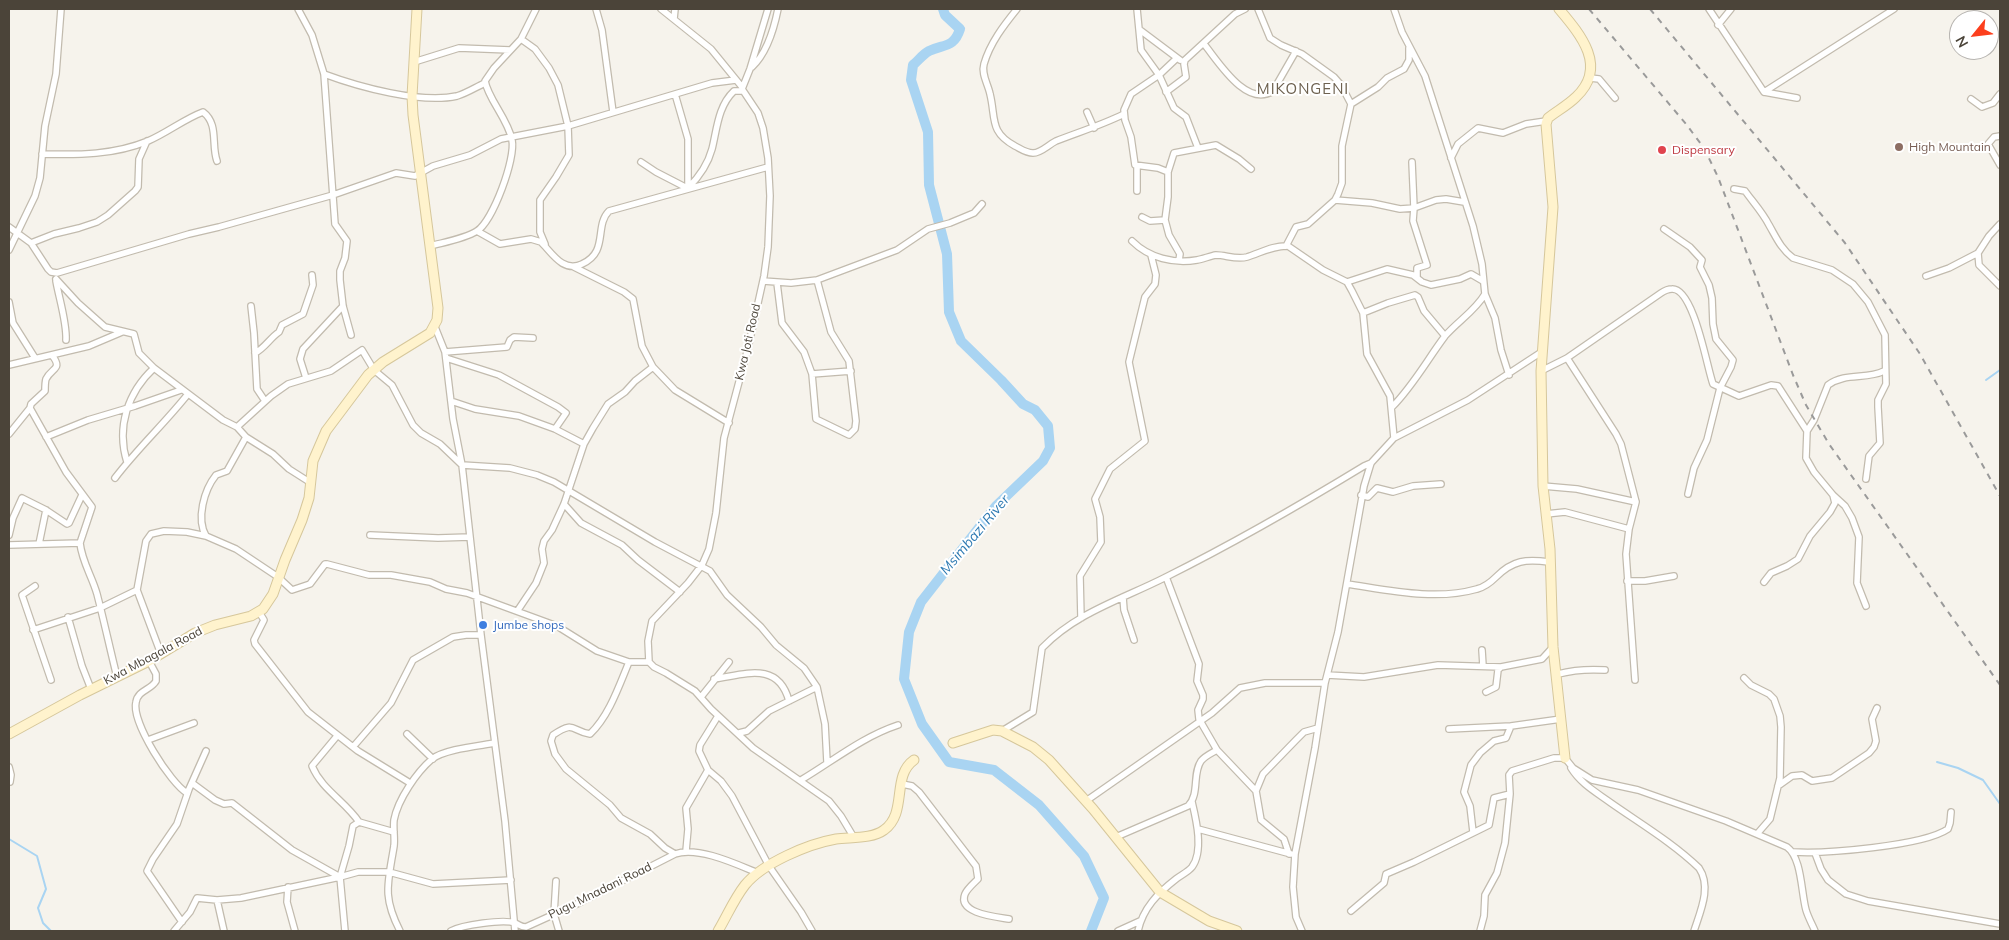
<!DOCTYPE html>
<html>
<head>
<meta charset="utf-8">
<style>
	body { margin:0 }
	#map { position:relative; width:2009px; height:940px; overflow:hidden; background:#f6f3ec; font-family:Mulish,sans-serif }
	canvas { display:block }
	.frame { position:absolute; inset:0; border:10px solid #4b4439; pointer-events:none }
	.north { position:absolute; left:1949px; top:10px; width:50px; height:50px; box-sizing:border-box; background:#fff; border:1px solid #b7b4b0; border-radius:50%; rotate:241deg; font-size:14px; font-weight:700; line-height:20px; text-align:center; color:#4b4439 }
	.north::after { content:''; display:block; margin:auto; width:18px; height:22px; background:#fc3f1d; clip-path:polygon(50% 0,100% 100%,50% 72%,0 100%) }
</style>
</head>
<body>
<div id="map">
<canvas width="2009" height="940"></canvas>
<div class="frame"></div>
<div class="north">N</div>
</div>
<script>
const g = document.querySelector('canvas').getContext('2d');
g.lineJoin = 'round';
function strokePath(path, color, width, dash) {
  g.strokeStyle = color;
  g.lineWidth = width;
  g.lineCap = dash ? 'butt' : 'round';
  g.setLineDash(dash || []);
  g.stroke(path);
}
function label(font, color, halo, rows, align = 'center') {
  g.font = font + ' Mulish,sans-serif';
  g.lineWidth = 4;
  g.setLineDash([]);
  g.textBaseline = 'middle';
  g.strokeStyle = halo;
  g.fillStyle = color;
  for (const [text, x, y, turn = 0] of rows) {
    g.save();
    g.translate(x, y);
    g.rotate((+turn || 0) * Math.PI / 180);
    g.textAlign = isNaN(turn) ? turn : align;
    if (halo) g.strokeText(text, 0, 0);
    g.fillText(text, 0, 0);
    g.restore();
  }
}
strokePath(new Path2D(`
	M1986,380l14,-10
	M1937,762l21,6 25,12 17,24
	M9,839l28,17 9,33 -8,19 5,15 8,8`), '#a9d4f2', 2);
strokePath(new Path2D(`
	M943,9l2,6 15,14c-6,19 -16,15 -31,22 -6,3 -11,10 -16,14l-2,15 17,52 1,53 18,69 2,58 12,29 40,39 22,24 12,6 13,16 2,22 -7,13 -47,45 -75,96 -12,30 -5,47 18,45 27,38 45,8 45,35 45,51 20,42 -13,33`), '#a9d4f2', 10);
const street = new Path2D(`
	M298,9l14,26 12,39 11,150 12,17 -2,17 -5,13v9l3,26 8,29
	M596,9l6,21 11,82
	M661,9l50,40 31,38
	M1017,9c-13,16 -27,34 -33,55 -3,10 4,20 6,30 6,24 -1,38 25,52 6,3 11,7 18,7 8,0 15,-8 23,-12 23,-9 46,-16 68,-27
	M1137,9l4,41 18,25 15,33 12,9 12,31
	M1258,9l12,29 11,7 21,9 32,23 7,8 10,19 -9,42v37l-4,11 -3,6 -27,24 -12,3 -10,19
	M1394,9l8,23 23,44 48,150 9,38 3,30 10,24 6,32 8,25
	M1709,9l55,83 33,6
	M674,19l1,-10
	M1718,25l13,-16
	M1140,30l40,30
	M521,39l14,10 14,19 9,17 10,41 1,29 -13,22 -16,23v32l5,12
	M1204,44c14,17 42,64 69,47l23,-40
	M414,62l45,-14 51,2
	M752,67c15,-14 22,-38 26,-58
	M324,74c35,13 97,30 133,22 10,-3 19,-9 28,-13
	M1590,78l9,1 16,19
	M1166,92l20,-15 -2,-13 1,-4 50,-46 10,-5
	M1764,92l130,-83
	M675,94l13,45v48
	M1971,99l11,8 11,-4 7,-9
	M1351,104l27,-17 9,-9 17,-9 5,-9v-12
	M1087,112l7,16
	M2000,136l-6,1 -6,7 12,21
	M42,154c37,1 72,1 106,-13 19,-8 36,-22 55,-29 16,12 8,33 14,49
	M1451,158l7,-14 20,-16 25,5 23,-9 20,-3
	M641,162l15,10 31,16
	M1412,162l2,46 -1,13 14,44 -10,3v9
	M1168,172l-10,-4 -23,-3 -4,-28 -6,-17 -1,-10 7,-16 28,-19 18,-17
	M688,188c11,-11 20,-24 24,-39 5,-20 6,-43 22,-58h8
	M1734,189l11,2c8,11 18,22 24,34 7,12 12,24 24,33l39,12 21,14 15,18 17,33 1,49 -8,16v7l2,36 -11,13 -3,23
	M1137,191v-25
	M1335,200l37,3 28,6 14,-1 22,-8 10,-1 18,3
	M1142,217l8,4 15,-1
	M9,227l22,16 17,26 3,3 6,1 132,-39 30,-7 114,-32 63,-22 19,3 18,-10 37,-11 31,-16 67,-13 144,-43 24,-3
	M1664,229l26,18 12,13 -2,7 9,18 3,13 1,26 3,15 17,21 -2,7 -11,21 -13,52 -13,28 -6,26
	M477,231l23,13 31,-5 10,3c11,11 22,31 41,22 27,-12 12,-38 27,-53l159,-44
	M1132,241c17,17 42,23 65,19 6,-1 13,-4 19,-5 10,0 20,5 31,2 13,-4 27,-12 41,-11l35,24 24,12 5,9 11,22 4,41 23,42 4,42
	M31,243l23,-9 25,-6 18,-6 11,-7 27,-24 3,-4 1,-28 8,-18
	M430,246c15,-4 34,-7 47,-15 16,-10 39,-73 35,-91 -4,-21 -24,-41 -27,-59l9,-13 27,-29 15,-30
	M9,250l26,-54 5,-18 5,-52 11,-52 5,-65
	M1978,253l11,-17 11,-12
	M1179,260l1,-6 -11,-19 -4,-15 3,-23v-25l6,-19 42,-8 23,14 12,10
	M574,267l50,25 9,7 9,47 11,21 22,23 54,33
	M1926,276l23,-8 29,-15 1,12 21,21
	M56,279l22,24 27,24 29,7 5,19 15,15 69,52 14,7 9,10 27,17 16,15 22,14
	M56,281c3,17 11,42 10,59
	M763,281l28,2 26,-3 80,-30 31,-21 22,-6 24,-10 8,-9
	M1347,282l40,-13 26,6 9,7 9,3 29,-6 11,-5 12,7
	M777,283l5,40 22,29 8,22 4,45 33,16 6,-6 1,-8 -7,-60 -18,-29 -14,-52
	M9,302l4,21 22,35
	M251,306l3,27 3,56 8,12
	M1363,313l25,-10 27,-8 3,2 6,14 21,25
	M435,327l10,25 8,67 9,46 19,170 24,186 10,110
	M445,352l62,-5 3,-7 4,-3 19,1
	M255,353c10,-5 15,-15 24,-21l3,-7 21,-11 10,-29 -1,-10
	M52,355c11,15 0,12 -6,24 -1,3 -1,8 -1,12l-14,13 -1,4 36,64 26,35 -12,36c2,19 12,33 17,51 7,27 13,55 20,83
	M446,358l53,17 59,32 8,6 -11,16
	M1567,358l49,76 5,10 15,58 -7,27 -3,25 9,126
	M9,365l80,-19 33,-14
	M1541,371l26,-13 94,-65c3,-2 7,-4 11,-4 22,-1 35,79 41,95l26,12 32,-11 7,1 29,45
	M812,374l39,-3
	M306,378l-6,-19 3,-10 40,-43
	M451,401l24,8 44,7 36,13 29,15
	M1392,407c21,-21 35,-47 53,-71 13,-15 30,-25 40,-42
	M237,427l34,-31 17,-12 43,-13 31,-21 12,20 18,15 21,40 8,8 19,11 22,21 48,3 27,7 17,7 101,60 55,29 17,24 34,32 15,18 28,23 13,19 8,37 2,38
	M9,434l21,-26
	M46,437l42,-17 47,-14 46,-16
	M246,437l-19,34 -11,4c-12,15 -20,44 -10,61l30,13 42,28 14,13 18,-6 15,-20h2l42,11h22l39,7 16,7 21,4 90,33 40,25 32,11h20l5,5 12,6 29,18 16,18 42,39 76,53 12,15 12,20
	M127,462c-11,-35 1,-70 27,-94
	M115,478c22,-29 50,-55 73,-84
	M1543,486l34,3 59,13
	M1361,495l7,2 9,-9 16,4 20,-6 28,-2
	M564,504l17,19 41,22 16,15 42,32
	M1546,514l19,-2 64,17
	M9,535l4,-17 9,-20 24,12 21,14 2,-1 13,-28
	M370,535l68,3 32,-1
	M39,544l7,-34
	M9,545l71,-2
	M1166,577l33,87 -2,17 6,14v4l-5,11 1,9 18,31 39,41
	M1627,581h18l29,-5
	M1764,582l7,-9 16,-7 11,-7 12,-23 20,-24 5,-9 -2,-8
	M1347,584c41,6 88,17 130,5 8,-2 13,-6 19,-12 17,-17 30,-18 53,-15
	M35,586l-13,9 29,85
	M1123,597l1,13 10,30
	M1866,606l-9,-23 2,-46 -7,-19 -7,-12 -12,-11 -19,-23 -8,-14 1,-27 7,-11 14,-35c18,-13 38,-5 56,-14
	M518,610l18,-27 8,-20 -2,-14 2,-8 8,-11 12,-26 20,-60 9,-16 15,-24 17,-12 10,-11 18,-14
	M259,612l5,8 -10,20 1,4 53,68 50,39 52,32
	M68,617l14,49 9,23
	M1081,618l-1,-42 21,-34 -1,-25 -5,-18 15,-30 35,-28 -16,-79 16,-65 10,-13 1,-9 -5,-20
	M33,630l67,-22 37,-18
	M1482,650l1,16
	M161,654l-24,-64 9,-49 5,-7 13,-3 23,1 19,4
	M149,661l7,13v7c-5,9 -18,9 -20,21 -5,20 35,82 51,91
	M629,662c-10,24 -20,54 -39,72 -19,-3 -15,-14 -37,1l-2,6 4,13 11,15 44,36 11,13 29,16 15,14 10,6
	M649,662l-1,-21 4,-20 36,-38 14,-18 7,-16 7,-36 8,-75 24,-90 16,-72 4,-29 2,-51 -2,-38 -5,-30 -5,-15 -16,-24 8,-20 18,-60
	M1327,675l37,2 74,-12 63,2
	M1557,677l1,-3c15,-4 31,-5 47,-4
	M1744,678l7,7 18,9 5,5 6,17 1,11 -1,51 -10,41 -13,15
	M714,679c29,-4 64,-19 75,22
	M1486,692l10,-5 2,-17 3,-3 41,-8 11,-12
	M701,697l28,-35
	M1449,729l62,-3
	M1002,731l31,-19 9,-64c35,-36 81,-49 124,-71 68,-34 134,-72 198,-111l7,-3
	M739,733l8,-2 22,-20 48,-24
	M407,734l26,25
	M337,736l-25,30c10,24 33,35 47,56
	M148,740l46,-17
	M353,747l38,-44 22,-43 40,-23 13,-2h15
	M9,767l2,8 -1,7
	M1571,768c10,16 25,24 40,35 30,21 62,40 88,65 13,19 1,44 -5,63
	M708,770l13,11 11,15 37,70 32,46 11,19
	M801,780c32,-19 61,-43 97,-55
	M192,783l23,17 9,4 8,-1 60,47 48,27 18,-5h31l44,12 78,-4
	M902,784l10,2 7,6 57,74 2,13c-4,4 -11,10 -13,15 -8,20 33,23 44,25
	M1778,786l14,-10 10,-1 10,6 20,-3 37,-25 5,-6 2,-6 -4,-22 5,-11
	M1086,801l126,-88 28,-25 25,-5h60
	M1198,829l93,25
	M1473,832l-3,-26 -6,-14 7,-27 9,-12 14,-12 12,-3 5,-12 50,-7
	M1116,837l72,-31c12,-12 4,-32 13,-45 4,-5 11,-8 16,-11
	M686,851l2,-22 -2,-21 22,-38 -9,-19 1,-6 18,-29
	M1793,852c31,2 130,-6 155,-23l2,-6 1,-11
	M1815,853l6,16 7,11 18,14 22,7 132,23
	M1289,854l-5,-15 -23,-19 -5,-29 7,-17 33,-34 8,-8 14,-4
	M556,881l-2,33 5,17
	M288,887l-1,15 8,29
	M1351,911l33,-28 2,-9 28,-12 75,-37 5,-27 16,-4 -1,-19 3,-4 42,-13h11l8,10 19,12 46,10 88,31 61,26c15,11 14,45 19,63 2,7 6,14 9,21
	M182,922l-35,-51 6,-12 24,-35 12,-35 17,-38
	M174,931l16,-19 7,-14 20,2
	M224,931l-7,-31 24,-2 99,-21
	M345,931l-5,-54 9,-31 4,-20 6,-4 35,10
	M400,931c-18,-35 -12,-48 -6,-85 1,-8 -1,-18 0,-26 4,-21 23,-48 38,-61 13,-10 47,-13 63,-16
	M451,931c11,-6 52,-12 64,-8 5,2 5,4 11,4l53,-24 96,-49c23,-8 61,10 83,19
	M1118,931l22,-10
	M1138,931c5,-23 20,-38 38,-52 5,-4 12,-7 16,-12 12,-16 4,-48 0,-65
	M1302,931l-6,-14 -3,-30 2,-33 20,-106 10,-65 13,-51 26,-146 7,-23 23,-25 74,-38 75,-49
	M1480,931l4,-15 1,-21 12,-22 8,-30 5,-49`);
const secondary = new Path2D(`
	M1559,9c22,26 49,58 17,88 -8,8 -19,14 -28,21l-2,6 7,83 -12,164 2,115 7,63 3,98 12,111
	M9,734l71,-39 69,-34 46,-28 20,-8 36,-9 12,-7 10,-15 12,-34 17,-40 7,-22 4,-37 13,-30 42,-56 15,-13 47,-29 7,-13 1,-12 -25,-193 -1,-19 5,-87
	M953,743l40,-13 9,1 31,16 16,13 44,49 67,83 49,29 28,10
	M718,931c9,-15 16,-32 27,-46 18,-22 63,-41 91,-46 15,-2 36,0 48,-9 24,-17 7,-54 30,-70`);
strokePath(street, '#c2bbae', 8);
strokePath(secondary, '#d6c79b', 11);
strokePath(street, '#fff', 5.5);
strokePath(secondary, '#fff3cd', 9);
strokePath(new Path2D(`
	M1589,9l97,115 18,24 14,29 75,198 13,30 23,39 171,241
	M1650,9l195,234 75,111 80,142`), '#9a9a9a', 2, [6, 6]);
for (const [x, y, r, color] of [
	[1899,147,5,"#8d6e63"],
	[1662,150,5,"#e0444e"],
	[483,625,5,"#3f7fe0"]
]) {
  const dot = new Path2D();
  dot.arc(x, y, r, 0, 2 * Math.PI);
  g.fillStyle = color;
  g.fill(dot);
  strokePath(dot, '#fff', 2);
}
label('12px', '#785e54', '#fff', [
	["High Mountain",1909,147]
], 'left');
label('12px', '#be3a42', '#fff', [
	["Dispensary",1672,150]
], 'left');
label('12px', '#4b4439', '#fff', [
	["Kwa Joti Road",748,342,-77],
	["Kwa Mbagala Road",153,656,-28],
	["Pugu Mnadani Road",600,891,-26]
]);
label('12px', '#366cbe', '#fff', [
	["Jumbe shops",493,625]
], 'left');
label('italic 14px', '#2e7ab2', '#fff', [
	["Msimbazi River",975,535,-50]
]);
g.letterSpacing = '1px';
label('15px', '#6e6250', '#fff', [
	["MIKONGENI",1303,89]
]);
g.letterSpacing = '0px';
</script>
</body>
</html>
